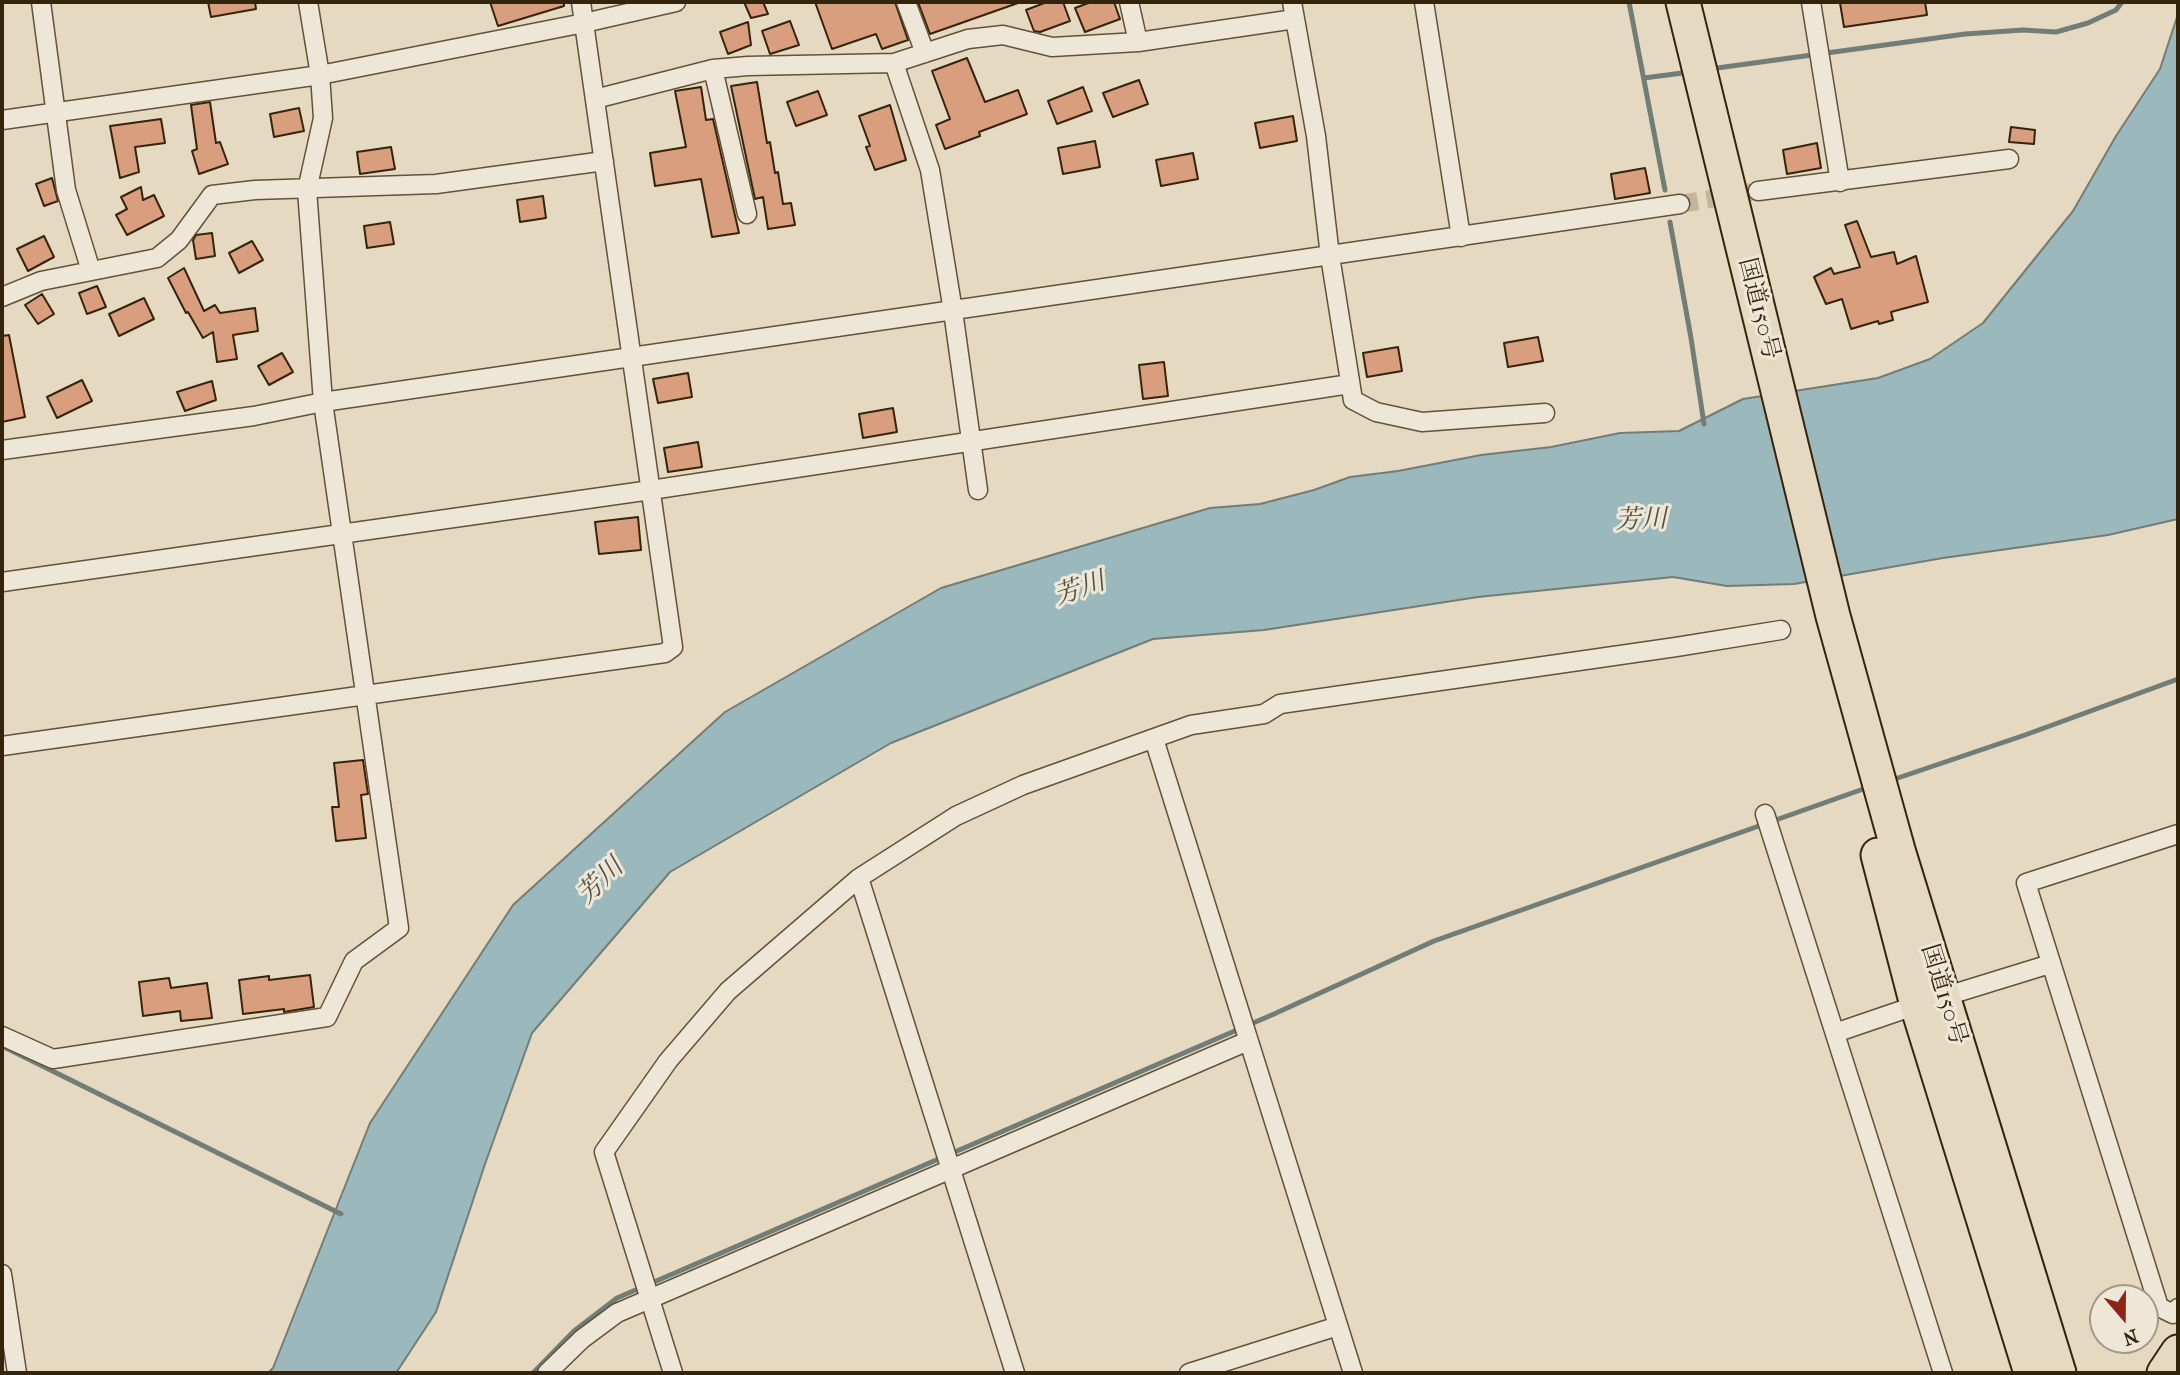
<!DOCTYPE html>
<html>
<head>
<meta charset="utf-8">
<style>
	body { margin:0 }
	#map { position:relative; width:2180px; height:1375px; overflow:hidden; background:#e5dac1; font-family:"IM FELL French Canon",serif }
	canvas { display:block }
	.frame { position:absolute; inset:0; border:4px solid #35240c; pointer-events:none }
	.north { position:absolute; left:2089px; top:1284px; width:70px; height:70px; box-sizing:border-box; background:#eee7d7; border:2px solid #a49986; border-radius:50%; rotate:160deg; font-size:19px; font-weight:700; line-height:28px; text-align:center; color:#35240c }
	.north::after { content:''; display:block; margin:auto; width:24px; height:32px; background:#8f2418; clip-path:polygon(50% 0,100% 100%,50% 72%,0 100%) }
</style>
</head>
<body>
<div id="map">
<canvas width="2180" height="1375"></canvas>
<div class="frame"></div>
<div class="north">N</div>
</div>
<script>
const g = document.querySelector('canvas').getContext('2d');
g.lineJoin = 'round';
function fill(path, color) {
  g.fillStyle = color;
  g.fill(path, 'evenodd');
}
function strokePath(path, color, width, dash) {
  g.strokeStyle = color;
  g.lineWidth = width;
  g.lineCap = dash ? 'butt' : 'round';
  g.setLineDash(dash || []);
  g.stroke(path);
}
function label(font, color, halo, rows, align = 'center') {
  g.font = font + ' "IM FELL French Canon","Noto Serif JP",serif';
  g.lineWidth = 6;
  g.setLineDash([]);
  g.textBaseline = 'middle';
  g.strokeStyle = halo;
  g.fillStyle = color;
  for (const [text, x, y, turn = 0] of rows) {
    g.save();
    g.translate(x, y);
    g.rotate((+turn || 0) * Math.PI / 180);
    g.textAlign = isNaN(turn) ? turn : align;
    if (halo) g.strokeText(text, 0, 0);
    g.fillText(text, 0, 0);
    g.restore();
  }
}
const water = new Path2D(`
	M2178,14v505l-70,16 -165,23 -149,26 -67,2 -54,-9 -195,20 -214,33 -111,9 -262,104 -221,129 -138,161 -47,131 -49,148 -40,61h-128l5,-5 97,-245 143,-218 212,-193 216,-124 269,-80 50,-4 54,-14 36,-13 48,-6 83,-16 70,-8 69,-14 59,-2 64,-32 135,-21 52,-19 53,-36 90,-112 43,-75 44,-67z`);
fill(water, '#9bb8bd');
strokePath(water, '#727d76', 2);
strokePath(new Path2D(`
	M1629,2l36,188
	M1710,69l255,-35 58,-4 33,2 32,-9 28,-13 6,-8
	M1644,78l46,-6
	M1670,222l21,116 13,86
	M1889,781l136,-46 153,-56
	M2,1046l339,168
	M533,1373l41,-42 43,-33 657,-284 160,-73 435,-154`), '#727d76', 5);
const building = new Path2D(`
	M208,2h47l1,7 -45,8z
	M490,2h74v4l-66,20z
	M744,2h19l5,12 -17,4z
	M815,2h80l13,38 -26,9 -6,-15 -44,15z
	M918,2h100v1l-88,31z
	M1047,2h16l7,19 -30,11 -6,-1 -8,-21z
	M1091,2h23l6,17 -35,13 -10,-24z
	M1847,2h78l2,13 -83,12 -4,-24z
	M790,21l9,24 -29,9 -8,-23z
	M748,22l3,23 -23,9 -8,-22z
	M967,58l18,44 33,-12 9,24 -48,18 1,4 -35,13 -9,-24 14,-6 -18,-48z
	M1139,80l9,24 -35,13 -10,-24z
	M757,82l10,61 3,-1 5,31 3,-1 5,32 8,-1 4,22 -27,4 -5,-32 -8,2 -24,-113z
	M701,87l5,33 7,-1 26,114 -27,4 -11,-58 -46,7 -5,-33 36,-6 -11,-56z
	M1083,87l9,24 -35,13 -9,-23z
	M818,91l9,24 -31,11 -9,-24z
	M210,102l6,41 4,-1 8,22 -29,10 -7,-23 5,-2 -6,-44z
	M890,105l16,55 -31,10 -9,-23 4,-1 -11,-30z
	M299,108l5,23 -30,6 -4,-23z
	M1293,116l4,25 -37,7 -5,-25z
	M161,119l4,24 -30,4 4,25 -19,6 -10,-52z
	M2011,127l24,3 -1,14 -25,-2z
	M1095,141l5,26 -37,7 -5,-26z
	M1817,143l4,25 -34,6 -4,-24z
	M391,147l4,22 -35,5 -3,-22z
	M1193,153l5,26 -37,7 -5,-26z
	M1645,168l5,25 -35,6 -4,-25z
	M52,178l6,23 -14,5 -8,-22z
	M141,187l2,13 11,-5 10,21 -37,19 -11,-20 11,-6 -6,-12z
	M543,196l3,22 -26,4 -3,-22z
	M1857,221l14,36 23,-5 3,12 19,-8 12,46 -37,10 2,8 -14,4 -1,-3 -27,8 -9,-30 -16,5 -12,-27 17,-9 3,6 26,-7 -15,-42z
	M390,222l4,22 -27,4 -3,-22z
	M212,233l3,23 -19,3 -3,-19 3,-5z
	M44,236l10,21 -26,14 -11,-22z
	M252,241l11,19 -24,13 -10,-20z
	M184,268l20,43 11,-6 5,8 35,-5 3,23 -25,4 4,24 -20,3 -4,-30 -10,6 -15,-26 -2,1 -18,-35z
	M97,286l9,21 -19,7 -8,-21z
	M42,294l12,20 -16,10 -13,-19z
	M144,298l10,21 -35,17 -10,-22z
	M9,335l16,82 -23,5v-86z
	M1538,337l5,24 -35,6 -4,-24z
	M1398,347l4,24 -35,6 -4,-24z
	M282,353l11,19 -24,13 -11,-19z
	M1164,362l4,34 -25,3 -4,-34z
	M688,373l4,24 -34,6 -5,-24z
	M82,380l10,21 -35,17 -10,-21z
	M212,381l4,19 -31,11 -8,-19z
	M893,408l4,24 -34,6 -4,-24z
	M698,442l4,25 -34,5 -4,-24z
	M638,517l3,33 -42,4 -4,-32z
	M363,760l5,34 -7,1 5,43 -30,3 -4,-34h7l-5,-44z
	M310,975l4,32 -30,5v-3l-41,5 -4,-34 30,-4v4z
	M169,978l2,10 36,-5 5,35 -31,3 -1,-10 -37,5 -4,-34z`);
fill(building, '#d99e7d');
strokePath(building, '#35240c', 2);
strokePath(new Path2D(`
	M1680,204l78,-13`), '#c2b69d', 18, [18, 9]);
const street = new Path2D(`
	M41,2l25,188 25,81
	M906,2l19,51
	M1129,2l9,40
	M1292,2l24,134 14,120 23,144 23,12 46,10 123,-9
	M1424,2l37,235
	M1811,2l29,180
	M894,63l36,107 23,141 25,179
	M713,69l34,145
	M595,99l118,-30 35,-3 146,-3 74,-24 35,-4 49,12 86,-5 157,-23
	M2,120l318,-45 264,-52 92,-21
	M1758,191l251,-32
	M2,297l39,-16 116,-23 22,-18 33,-45 43,-5 181,-6 168,-23
	M2,450l252,-34 69,-14 1357,-198
	M2,582l649,-92 699,-106
	M1154,739l199,634
	M2,746l663,-93 8,-6 -92,-645
	M1765,814l178,559
	M2178,834l-152,49 133,424 14,7 5,-6
	M859,878l156,495
	M1835,1033l82,-28 133,-41
	M2,1036l51,23 274,-42 27,-56 45,-33 -76,-526 -16,-212 16,-72 -3,-43 -12,-73
	M2,1274l15,99
	M547,1373l35,-34 35,-26 631,-272
	M673,1373l-69,-221 64,-91 60,-70 131,-113 97,-62 67,-31 168,-60 73,-11 16,-10 396,-57 105,-17
	M1189,1373l149,-47`);
const highway = new Path2D(`
	M1683,2l150,614 65,234 161,523
	M1878,855l39,150 114,368
	M2164,1373l14,-21`);
strokePath(street, '#615239', 21);
strokePath(highway, '#35240c', 37);
strokePath(street, '#eee7d7', 18);
strokePath(highway, '#e5dac1', 33);
label('24px', '#35240c', '#eee7d7', [
	["国道150号",1758,309,76],
	["国道150号",1943,995,73]
]);
label('italic 26px', '#545041', '#eee7d7', [
	["芳川",1641,521,-2],
	["芳川",1080,590,-19],
	["芳川",601,882,-44]
]);
</script>
</body>
</html>
